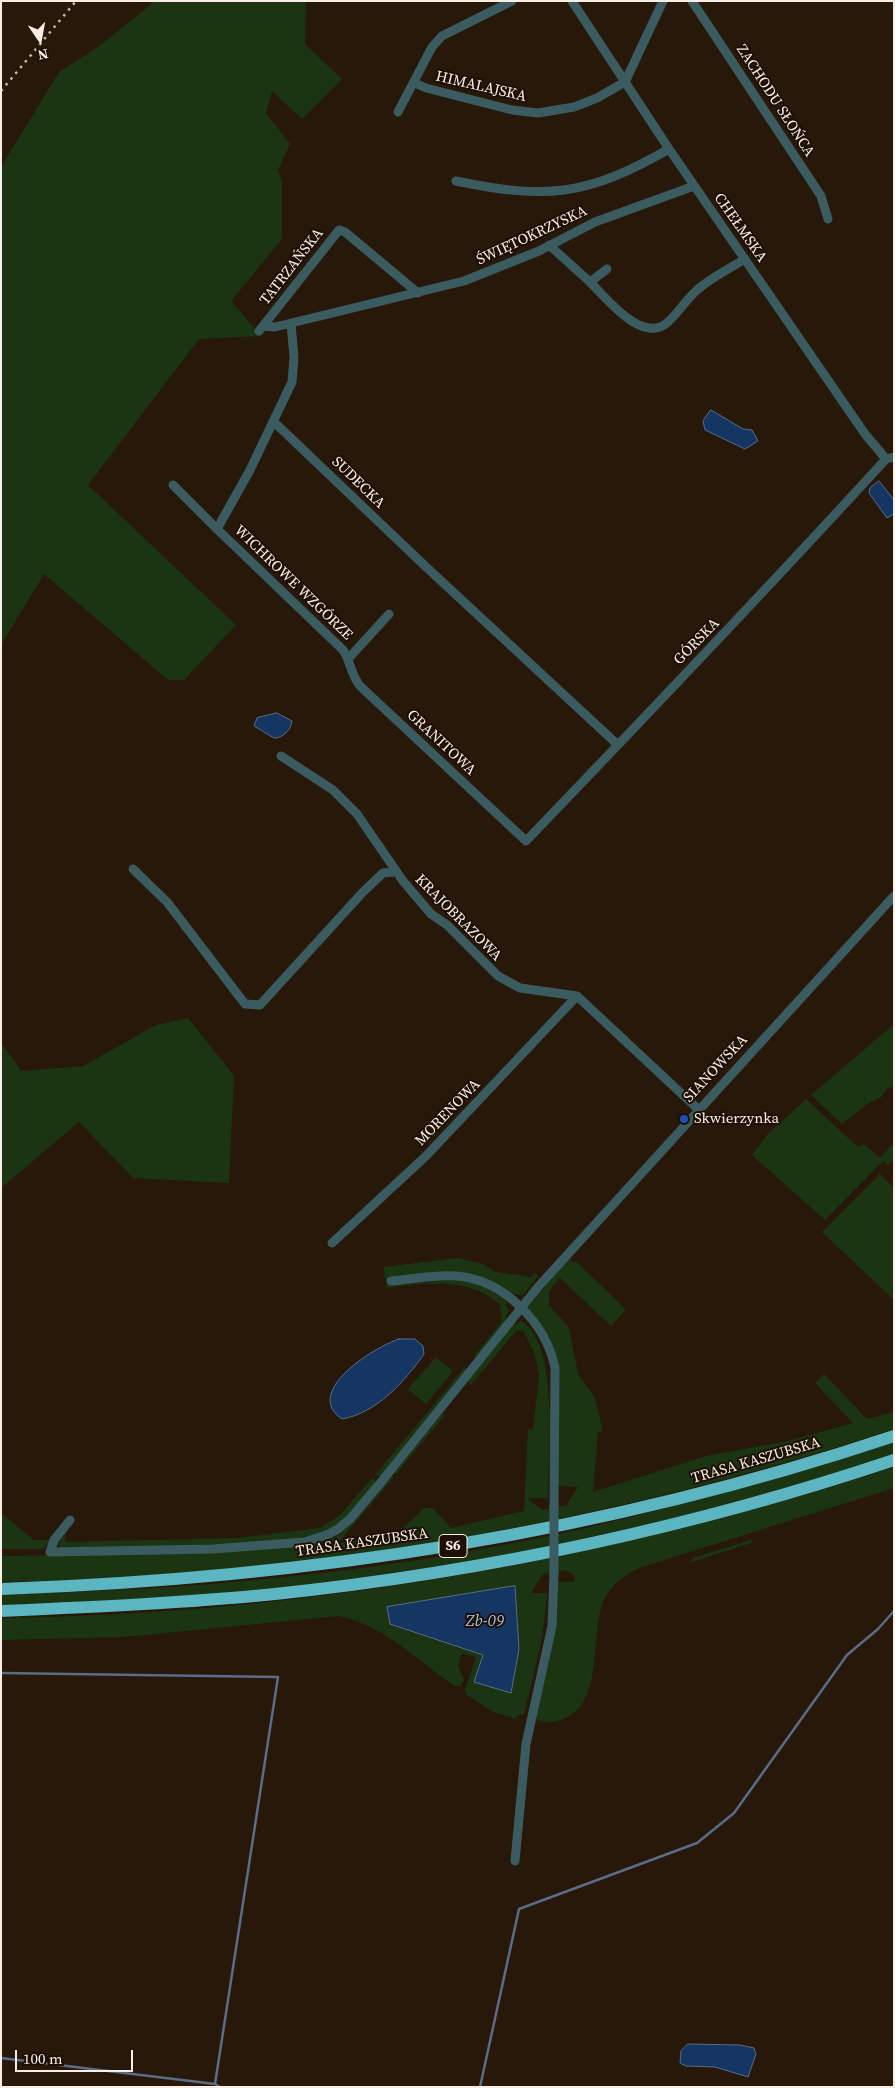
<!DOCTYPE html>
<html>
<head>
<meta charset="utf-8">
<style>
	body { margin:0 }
	#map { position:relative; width:895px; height:2088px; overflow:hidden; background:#27180a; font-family:"Source Serif 4",serif }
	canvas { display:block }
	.frame { position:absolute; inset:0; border:2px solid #f9eee5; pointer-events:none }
	.north { position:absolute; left:15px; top:15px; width:50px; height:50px; -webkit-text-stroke:4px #1d0f03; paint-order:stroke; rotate:168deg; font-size:14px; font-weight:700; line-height:20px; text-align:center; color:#f9eee5 }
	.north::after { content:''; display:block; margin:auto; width:18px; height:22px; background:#f9eee5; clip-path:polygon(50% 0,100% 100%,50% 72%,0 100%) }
	.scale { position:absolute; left:15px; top:2050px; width:118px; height:22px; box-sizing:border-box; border:2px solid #f9eee5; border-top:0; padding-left:6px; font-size:15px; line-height:18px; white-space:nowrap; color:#f9eee5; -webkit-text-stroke:4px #1d0f03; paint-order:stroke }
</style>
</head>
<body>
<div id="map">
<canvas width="895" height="2088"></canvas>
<div class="frame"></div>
<div class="north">N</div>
<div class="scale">100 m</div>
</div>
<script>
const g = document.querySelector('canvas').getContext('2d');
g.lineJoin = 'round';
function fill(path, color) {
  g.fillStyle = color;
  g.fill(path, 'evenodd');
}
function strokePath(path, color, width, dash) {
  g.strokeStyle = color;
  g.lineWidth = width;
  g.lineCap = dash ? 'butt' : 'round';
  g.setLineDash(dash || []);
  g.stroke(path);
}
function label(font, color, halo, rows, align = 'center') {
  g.font = font + ' "Source Serif 4",serif';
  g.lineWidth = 4;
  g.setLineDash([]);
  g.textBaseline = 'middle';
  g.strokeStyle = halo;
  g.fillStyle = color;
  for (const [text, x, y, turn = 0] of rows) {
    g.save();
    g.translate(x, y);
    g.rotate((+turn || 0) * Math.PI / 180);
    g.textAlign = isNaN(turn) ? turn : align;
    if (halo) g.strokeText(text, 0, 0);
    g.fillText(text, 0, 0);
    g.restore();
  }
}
fill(new Path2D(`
	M155,1h151l-1,43 37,35 -40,40 -30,-28 -6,22 24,31 -12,26 4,11v58l-51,62 30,35 -62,3 -111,146 148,140 -52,55h-16l-124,-106 -43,71v-478l58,-95 39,-25z
	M188,1018l46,58 -5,107 -96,-5 -54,-56 -78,66v-146l20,29 62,-5 73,-41z
	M894,1024v63l-6,1 -7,9 -12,6 -27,21 -31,-29z
	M806,1099l52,48 6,-3 16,14 14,-15v16l-6,6 -5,-4 -58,59 -73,-65 15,-20z
	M880,1174l14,14v112l-72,-68z
	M457,1258l26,6 13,8 35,5 4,-4 3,3 -15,19 -9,-1 -2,3 -30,-19 -97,1 -1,-12z
	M568,1258l6,5 2,-2 50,49 -15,16 -51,-48 -11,13v14l20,23 9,46 17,24 7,29v5h-4l-5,60 113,-36 82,-15 65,-18 -38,-40 9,-9 43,45 27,-7v17c-289,95 -589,147 -893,153v-26l216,-3 106,-10c33,-12 43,-46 68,-66h3l-56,66 58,-8 28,-27h9l18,20 73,-17 4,-81 5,-1 6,-53 -4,-21 -12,-25 -7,1 -45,54 -3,-4 45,-58 3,2 5,-4c39,22 27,136 27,177h-19v2l14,10 23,-5 12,-18 -20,-1 -5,-137 -6,-14 -20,-27z
	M450,1280c22,1 40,8 57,22l-2,3 4,6 -4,6 3,2 -31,38 -3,-1 28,-35 -2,-17c-8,-5 -15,-11 -24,-14 -23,-10 -66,-6 -90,-2v-3z
	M436,1357l17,14 -27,33 -18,-15z
	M465,1367l2,3 -86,107 -6,-2z
	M442,1414l3,1 -49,59 -1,-2z
	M894,1441v14l-56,18 -170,47 -171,38 -233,33 -263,16v-13c223,-4 449,-28 665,-86 76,-21 152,-45 228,-67z
	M894,1467v21l-252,79c-17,7 -32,18 -39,35 -14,36 3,107 -46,119 -7,2 -17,2 -22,-3l23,-136h16l1,-6 -10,-6 -22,4 -12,19h16c-2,43 -13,80 -23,121l-7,2 -1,3 -25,-8 -24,-16 -2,-5 11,-33 -14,-4 -4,13 6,14 -3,6h-6c-38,-25 -70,-61 -117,-70l-214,21 -123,3v-22c305,-4 603,-57 893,-151z
	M373,1477l3,5 -33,40 -28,15 -74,8 -180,3 -4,-4 9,-12 -1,10 172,-4 83,-10 19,-12z
	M1,1513l33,27h17l-8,9h-42z
	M751,1540l3,2 -65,21 4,-5z`), '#1b3512');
const water = new Path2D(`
	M711,410l32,19 9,1 6,11 -13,8 -40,-19 -2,-9z
	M879,481l15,19v14l-7,4 -18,-25 1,-5z
	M277,713l15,8c-1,9 -9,17 -18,17l-20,-12 3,-8z
	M399,1339h16l8,7 1,8c-19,27 -47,59 -82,65 -40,-27 32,-72 57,-80z
	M515,1586l4,63 -8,44 -37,-11 9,-27 -93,-31 -3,-17z
	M688,2044l52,1 14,3 2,6 -8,23 -33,-10 -29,-1 -6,-3 1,-12z`);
fill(water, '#153562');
strokePath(water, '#596c89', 1);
strokePath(new Path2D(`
	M1,1673l277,4 -63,407
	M1,2058l214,26 5,3
	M480,2087l39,-178 178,-66 37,-30 113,-158 31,-26 16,-18`), '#596c89', 2.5);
strokePath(new Path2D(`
	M572,1l97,148 196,285 21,25 8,-2
	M692,1l129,195 7,23
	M415,83l11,5 86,22 26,3 36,-6 23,-9 28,-16 38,-81
	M398,112l34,-65 10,-11 70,-35
	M456,181c91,19 131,15 213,-32
	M549,245l41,37
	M607,269l-17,13c17,17 53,63 78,40 10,-9 18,-22 28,-31 14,-13 33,-22 49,-32
	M291,324l3,33 -2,25 -42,88 -33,59 126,121c8,12 7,23 17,36l166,155c121,-126 242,-253 360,-382
	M263,326l12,1 189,-46 75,-30 56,-29 99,-36
	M259,331l80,-101 6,2 73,61
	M273,421l151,144 194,180
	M173,485l44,44
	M348,659l41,-45
	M281,756l52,34 24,24 46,67 28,33 16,11 51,51 22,12 57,8
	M133,869l34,33 78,102 15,1 103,-113 20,-19 11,-1
	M577,996l121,113
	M332,1243l94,-87 151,-160
	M391,1281c22,-2 45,-7 66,-5 47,4 89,47 98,92l-1,138
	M70,1520l-16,20 -4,12 163,-3 92,-7 24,-8 9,-5 12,-10 32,-38 156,-194 356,-391
	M515,1861l11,-117 26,-118 2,-52`), '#3a5c60', 9);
strokePath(new Path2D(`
	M1,1589c308,-11 600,-55 893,-153
	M1,1611c92,-4 183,-8 274,-17 209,-22 419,-67 619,-134`), '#5cb6c1', 12);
strokePath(new Path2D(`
	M1,91l75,-90`), '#c4b8ad', 2.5, [2.5, 5]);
strokePath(new Path2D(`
	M554,1574v-68`), '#3a5c60', 9);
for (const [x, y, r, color] of [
	[684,1119,5,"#1a4fb4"]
]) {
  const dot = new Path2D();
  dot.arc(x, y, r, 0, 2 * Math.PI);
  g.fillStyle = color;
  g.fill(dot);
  strokePath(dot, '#1d0f03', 2);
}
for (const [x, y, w] of [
	[453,1546,28]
]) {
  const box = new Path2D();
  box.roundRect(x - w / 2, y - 11.5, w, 23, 4);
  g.fillStyle = '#1d0f03';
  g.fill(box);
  strokePath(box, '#f9eee5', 1);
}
label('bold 14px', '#f9eee5', null, [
	["S6",453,1546]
]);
label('15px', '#f9eee5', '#1d0f03', [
	["HIMALAJSKA",481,87,13],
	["ZACHODU SŁOŃCA",775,101,57],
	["CHEŁMSKA",740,228,55],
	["ŚWIĘTOKRZYSKA",532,236,-25],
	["TATRZAŃSKA",292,267,-52],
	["SUDECKA",358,483,44],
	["WICHROWE WZGÓRZE",293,583,44],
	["GÓRSKA",697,642,-46],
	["GRANITOWA",441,743,43],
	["KRAJOBRAZOWA",458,918,45],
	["SIANOWSKA",716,1069,-47],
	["MORENOWA",448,1113,-46],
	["TRASA KASZUBSKA",756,1461,-16],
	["TRASA KASZUBSKA",362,1543,-8]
]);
label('15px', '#f9eee5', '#1d0f03', [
	["Skwierzynka",694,1119]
], 'left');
label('italic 16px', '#a8c7f3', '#1d0f03', [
	["Zb-09",485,1622]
]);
</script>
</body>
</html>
